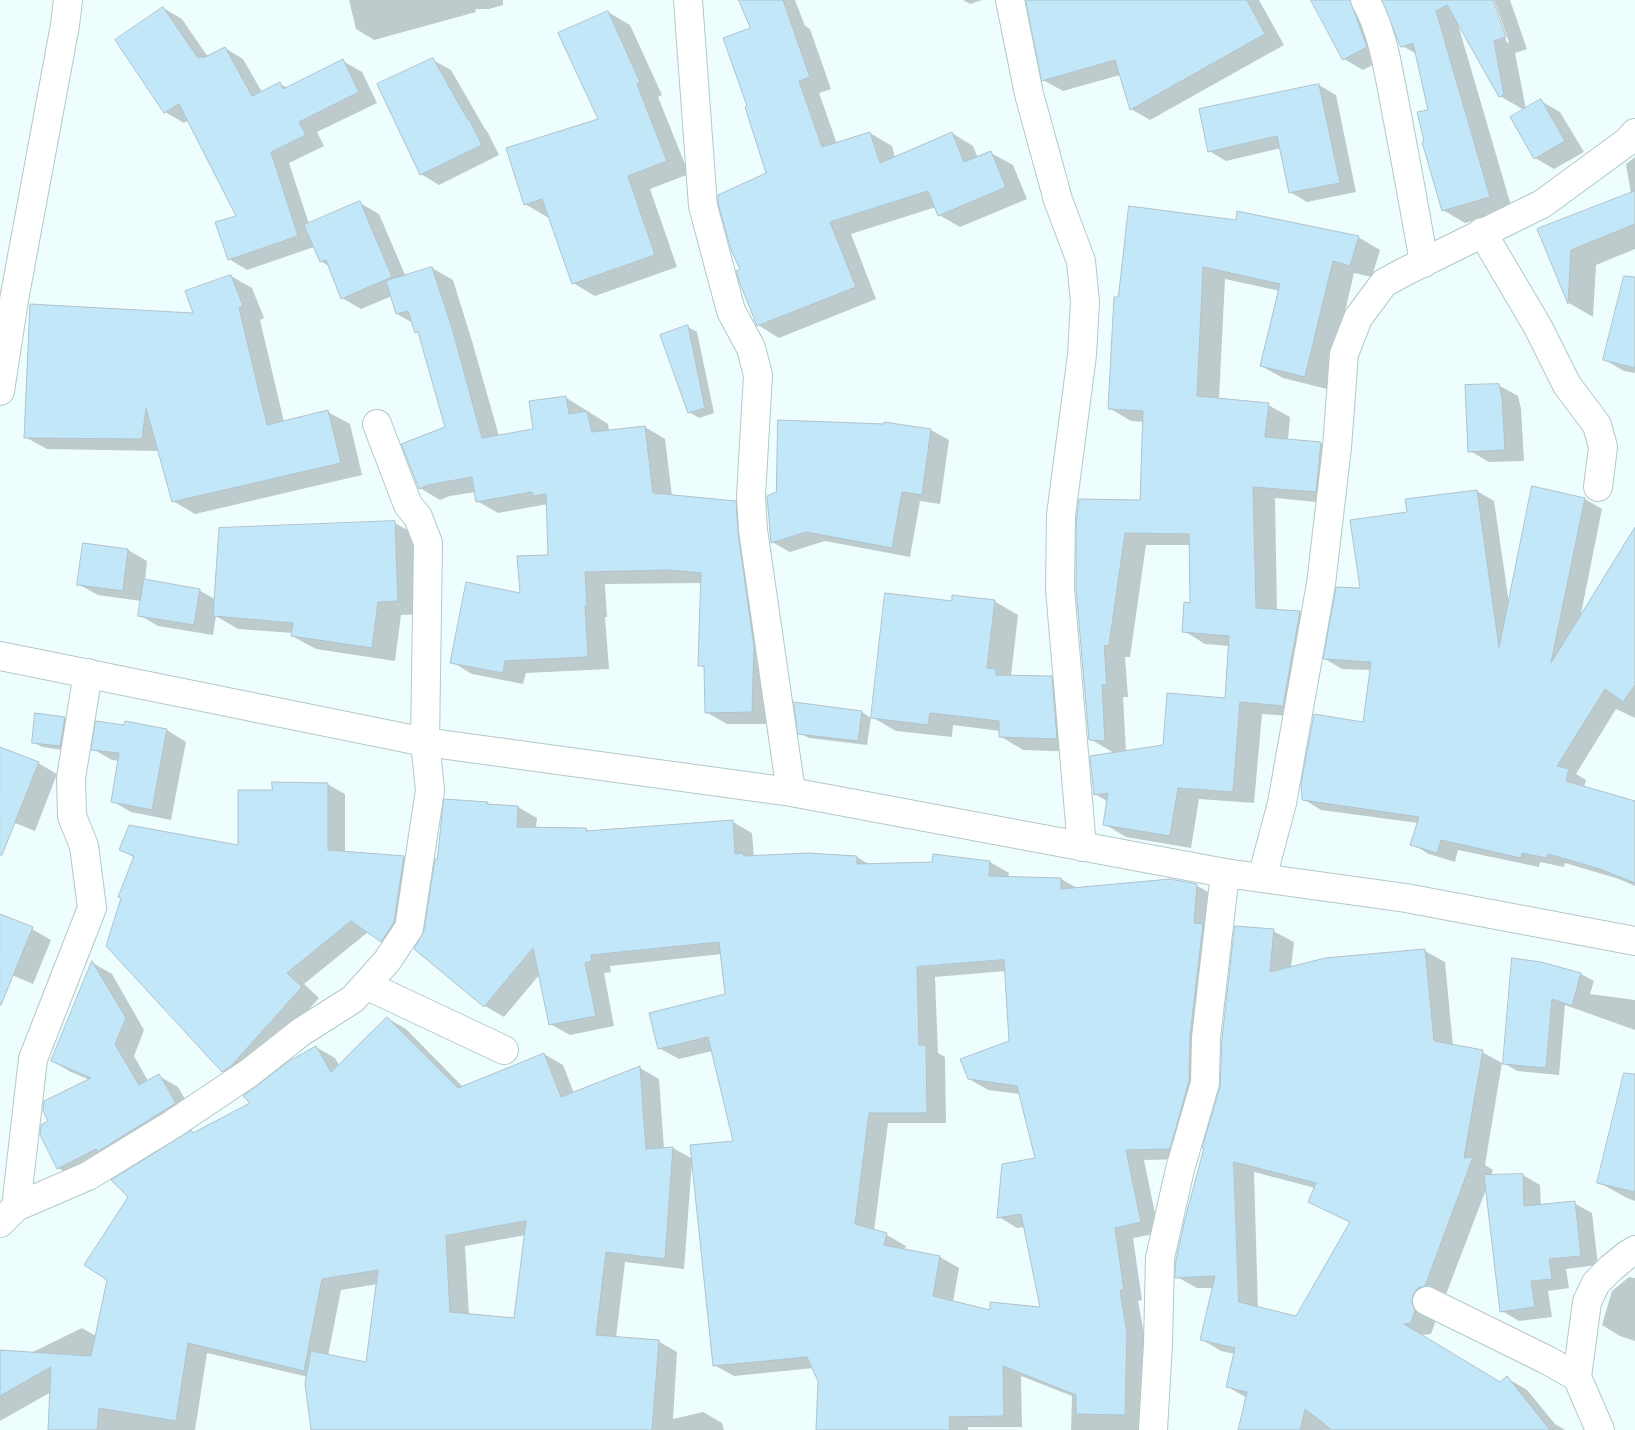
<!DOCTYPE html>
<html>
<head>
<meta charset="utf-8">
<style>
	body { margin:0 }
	canvas { display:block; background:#eefeff }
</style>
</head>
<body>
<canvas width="1635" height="1430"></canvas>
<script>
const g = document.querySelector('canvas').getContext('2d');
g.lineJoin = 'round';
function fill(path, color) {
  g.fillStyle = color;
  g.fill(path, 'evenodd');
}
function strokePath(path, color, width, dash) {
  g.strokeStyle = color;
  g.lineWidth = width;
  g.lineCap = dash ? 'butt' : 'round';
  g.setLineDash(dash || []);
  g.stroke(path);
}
fill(new Path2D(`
	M349,0h154v5l-14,4h-14l1,3 -102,28 -18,-11z
	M741,0h54l10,26 5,3 21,60 -12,4 18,51 33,-11 22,13 3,12 57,-25 21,13 5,12 13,-5 22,12 14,34 -67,28 -21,-12 -3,-8 -85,27 25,65 -97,39 -21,-13 -16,-55 25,-97 -18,-66 3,-78z
	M963,0h19l-12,4z
	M1027,0h232l25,45 -134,75 -19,-11 -11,-34 -57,16 -20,-11z
	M1312,0h57l17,58 -23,12 -19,-11z
	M1384,0h108l15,43 2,-1 -15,-42h16l17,49 -12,4 11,56 15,-8 19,11 24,40 -30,17 -19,-11 -11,-48 -24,-14 -43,-75 55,188 -47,14 -22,-13 -13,-99 -13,-57 -15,-8z
	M163,8l19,11 26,38 17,-9 18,11 19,33 18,-8 8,4 55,-27 19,11 15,31 -60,29 7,14 -35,17 20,61 51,-21 19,11 27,63 26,-9 21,12 19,61 27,95 36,-6 30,-33 43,27 1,7 36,-4 20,12 7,57 63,6 21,12 17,210h-46l-21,-12 -1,-44 -6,-3 3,-82 -97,1 2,33h-2l4,52 -83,4 -3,11 -51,-10 -20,-12 69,-68 28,-38 -1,-52 -50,9 -21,-12 -1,-9 -26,4 -10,4 -20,-12 27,-60 -27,-94 -4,-2 -3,-9 -16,-9 -5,-18 -31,13 -19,-11 -12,-31 -9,-6 -7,-14 -67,23 -18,-11 8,-43 -48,-96 -5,3 -19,-11z
	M608,12l22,13 32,70 -4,2 31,77 -39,15 27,78 -82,29 -22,-13 -23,-66h-3l-22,-13 74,-84z
	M433,60l18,10 34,59 2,2 12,24 -60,30 -18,-11z
	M1319,85l17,10 20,97 -49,10 -17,-10 -9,-44 -55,13 -17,-10z
	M1635,157v92l-39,16 -3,52 -24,-14 -31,-73 93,-36 -5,-30z
	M1130,208l228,29 22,13 -8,27 -18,-4 -27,116 -44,-11 -22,-12 19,-75 -55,-12 -6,120 49,6 22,12 -2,23 32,3 22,12 -5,49 -62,-6 2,113 23,1 21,13 -16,92 -43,-3 -8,89 -55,-4 -8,49 -65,-11 -22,-13 4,-22 -13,-8 19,-41 -24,-14 -13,-151 64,-87 3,-79 -13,-1 -22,-13 10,-110zM1146,545h45l1,59 -8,27 21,13 25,2 -4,54 -62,46 -38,6 -3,-55h5l-3,-40h5z
	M231,276l21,12 12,30 -4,2 24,102 44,-10 22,12 12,51 -167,39 -22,-13 -14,-50 -112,-2 -22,-12 170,-123z
	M1635,326v47l-11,-2 -19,-11z
	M688,327l9,5 17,81 -15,5 -10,-6z
	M1498,385l20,11 3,12 3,53 -35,1 -19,-11z
	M885,424l46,6 18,10 -9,64 -20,-3 -10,56 -85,-16 -35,11 -18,-10 5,-49 108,-68z
	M1477,491l17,10 15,102 76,-104 17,10 -22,110 55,-74v173l-19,-9 -40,65 10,6 -2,7 51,15v84l-16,-7 -54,-16 -1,4 -24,-5 -1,5 -81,-17 -3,12 -26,-8 -17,-10 6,-21 -97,-13 -18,-11 61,-75 7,-54 -29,-1 -17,-10 37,-70 46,-76z
	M395,523l23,13 3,78 -20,1 -6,46 -79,-12 -24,-13 1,-3 -55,-4 -22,-13 -3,19 -55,-9 -19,-11 2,-14 -43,-6 -20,-11 6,-39 44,5 19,11 -2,20 54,9 17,10z
	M994,601l24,14 -7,61 40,2 24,13 5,61 -57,-2 -23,-14v-5l-47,-6 -1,12 -56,-6 -24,-14 81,-115z
	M862,712l9,6 -4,27 -58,-7 -10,-5z
	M65,718l9,5 -4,28 -28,-4 -9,-5z
	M167,730l19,12 -15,78 -40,-8 -19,-11 7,-40 -7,-1 -19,-11z
	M0,748l38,15 19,11 -22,57 -35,-14z
	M327,784l18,10v58l59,5 18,11 -23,83 -31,-19 -64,52 15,14 -69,77 -9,7 -18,-11 -88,-213 -14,-8 119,-3 33,-55z
	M487,803l6,3 25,1 19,11 -1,10 50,1 5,3 142,-10 19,11 2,24h103l13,8 63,-1 1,-8 56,6 19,11 -1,5 53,1 16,9 119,-3 19,11 -26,263 -45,1 15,73 -26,5 9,62 -4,1 8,43 -3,86h-72l1,-34 -51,-20 1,51h-54v3h-151l2,-50 -5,-12 -80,8 -20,-11 -21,-203h-1l-8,107 -59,-7 -9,76 42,3 19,11 -4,67 30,-7 19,11 2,7h-412l-4,-53 -101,-24 -12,77h-146l2,-38 -51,29v-53l82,-40 14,8 95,-204 4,2 57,-31 64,-56 19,11 4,7 48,-47 19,11 57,58 81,-33 19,11 11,28 66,-25 19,11 5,70 9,-1 20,11 42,-17 -23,-91 -33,8 -20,-11 68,-53 -5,-41 -112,12 1,6 -7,1 10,53 -44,9 -20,-11 -10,-50 -36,43 -19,-11 -70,-57zM1006,971l5,71 -42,37 19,11 32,4 17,65 -38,58 18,11 8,-1 17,82 -51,3 -38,-10 6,-34 -19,-11 -36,-7 2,-4 -19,-11 -13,-4 14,-108h58l-1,-66 -7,-4 -3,-76zM526,1235l-11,84 -46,-4 -4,-69zM378,1284l-11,80 -39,-8 13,-66z
	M0,915l32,14 19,11 -18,44 -33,-14z
	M1273,931l21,11 -3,26 134,-17 20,11 8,84 29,6 20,11 -17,102 8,5 -2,6 32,-1 17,10 1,21 33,-3 18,10 6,52 -32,4 3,19 -21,3 4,26 -33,4 -17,-10 -15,-124 -42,110 -14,18 4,8 -4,11 -10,1 80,48 6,-5 20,12 28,34 10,6h-326l8,-32 -19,-11 7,-33 -14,-3 -20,-12 12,-51h-16l-20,-11zM1254,1172l61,16 -6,14 42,21 -54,95 -39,-10z
	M1513,960l68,14 13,7 -4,13 45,6v30l-70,-25 -6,70 -42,-4 -13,-8z
	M93,963l19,11 32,56 -10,26 14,25 11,-5 19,11 16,28 -117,64 -19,-11 -8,-46 40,-42 -19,-8 -19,-11z
	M1635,1106v95l-8,-3 -29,-16z
	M1629,1277l6,1v63l-15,-5 -18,-11 10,-34z`), '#0003');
const building = new Path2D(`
	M739,0h44l27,77 -11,4 23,66 48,-15 10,31 72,-31 12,30 27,-11 15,36 -68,29 -10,-25 -98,31 26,65 -99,39 -18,-45 -3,-10 4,-2 -9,-19 -13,-47v-8l48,-22 -21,-66 2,-1 -24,-68 27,-10z
	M1026,0h221l18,34 -135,76 -15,-50 -73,21z
	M1311,0h39l17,47 -24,13z
	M1382,0h111l13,37 -12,4 10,54 -5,2 -52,-92 -11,6 54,186 -48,14 -20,-69 2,-1 -7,-29 11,-2 -15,-67 -12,4z
	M163,7l35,51 4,-2 1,2 22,-11 27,49 28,-14 3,7 60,-30 16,33 -60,30 7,13 -35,17 27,84 -70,24 -13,-38 21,-6 -57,-112 -15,9 -49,-73z
	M608,11l32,71 -3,2 30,77 -39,15 27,79 -83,29 -30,-85 -18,6 -18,-57 92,-29 -40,-86z
	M433,58l35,62 1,-1 13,26 -62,30 -43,-91z
	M1319,84l21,99 -51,10 -12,-57 -69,16 -9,-43z
	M1541,99l24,42 -31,18 -24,-42z
	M1635,191v33l-64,26 -3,54 -31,-75z
	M360,201l32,76 -51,22 -15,-39 -6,2 -16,-37z
	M1129,206l107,14 1,-9 122,25 -9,30 -17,-5 -28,116 -45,-11 20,-82 -77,-17 -6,129 72,7 -4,34 56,5 -5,50 -63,-5 3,121 44,3 -17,95 -43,-4 -7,90 -55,-4 -8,48 -67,-11 5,-32 -14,2 -4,-39 73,-11 4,-52 58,5 4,-62 -47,-4 2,-30 6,1 -1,-69 -64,-1 -16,112 -5,1 3,39h-5l3,56 -16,-1 -13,-152v-64l3,-25 61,1 3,-89 -35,-2 6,-112h4z
	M432,267l20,61 30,110 51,-9 -4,-28 37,-5 3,18 18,-3 5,21 53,-6 8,67 83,8 2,31 16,115 -2,65 -47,1 -1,-47h-6l3,-93 -31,-3 -85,2 2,34h-2l3,51 -83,4 -2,12 -53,-10 16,-81 54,11 -3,-37 31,-1 -2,-61 -13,2 -1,-4 -56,10 -4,-25 -44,8 -9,4 -18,-45 44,-17 -27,-95 -3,1 -7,-22 -12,3 -10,-33z
	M231,275l12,31 -4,2 28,117 61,-15 13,53 -169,39 -26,-94 -4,31 -118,-1 6,-134 163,9 -8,-22z
	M1624,276l11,1v91l-32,-8z
	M688,325l17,83 -17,5 -28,-78z
	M1499,384l3,13 3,53 -37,2 -3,-67z
	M778,420l106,4v-2l47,7 -9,66 -20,-3 -10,56 -86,-16 -35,11 -4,-47 9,-4z
	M1532,486l53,12 -34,165 84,-136v158l-12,17 -18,-13 -48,77 12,3 -3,12 69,20v82l-35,-14 -52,-15 -1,4 -25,-5 -1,5 -80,-18 -4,13 -27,-8 9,-28 -117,-17 -1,-16 13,-70 49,8 8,-60 -48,-3 13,-72 24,1 -10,-68 57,-8 -2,-13 72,-9 22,157z
	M395,521l3,80 -20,1 -6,46 -81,-12 2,-13 -80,-7 6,-88z
	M83,543l45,6 -5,42 -46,-6z
	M144,579l56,10 -6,36 -56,-9z
	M885,593l67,8v-6l43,5 -8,68 9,1v6l56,1 5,63 -58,-2v-16l-69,-8 -2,12 -57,-7z
	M794,702l68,9 -4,30 -60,-7z
	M35,713l30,4 -5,29 -28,-3z
	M96,721l28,4 1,-4 42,8 -15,81 -41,-8 8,-49 -28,-3z
	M0,747l39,15 -37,93h-2z
	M272,782l56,1v67l76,6 -10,66 -13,20 -30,-21 -64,52 15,14 -70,78 -10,7 -116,-126 15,-48 -3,-1 16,-41 -15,-6 10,-25 109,20v-55h34z
	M444,799l44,3 -1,2 31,2 -1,21 69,1v3l147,-11 2,34 8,-1 1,3 64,-3 49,3v8l75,-2 1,-8 57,7 -1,15 72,2v11l109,-10 27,5 -3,39 9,1 -13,112 -1,45 -19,68 -44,1 15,72 -26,6 9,62h-4l7,43 -2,82 -49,-1v-19l-73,-29 1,50 -55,1 1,13h-134l2,-49 -11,-24 -94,9 -23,-221 43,-4 -25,-104 -50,12 -9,-36 76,-19 -6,-52 -128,13 1,6 -7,2 11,53 -47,9 -16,-77 -49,59 -70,-58 10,-19 11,-71h2zM1004,960l5,81 -49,18 8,20 49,7 18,72 -33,6 -5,54 24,-4 19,93 -50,-5v8l-57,-14 7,-40 -56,-11 3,-12 -32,-9 14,-111h58l-1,-68h-7l-2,-78z
	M0,914l33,13 -32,78h-1z
	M1235,926l39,3 -4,43 55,-14 100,-9 9,92 49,9 -19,108 9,-1 -48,129 -7,2 -5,7 -1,8 3,8 -4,12 -7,1 96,58 7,-6 43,54h-218l-27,-21 -5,21h-62l9,-38 -21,-5 9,-39 -35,-8 15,-64 -40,2v-6l1,-12 9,-41 19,-71h-2l18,-61 2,-48zM1234,1162l82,21 -8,19 42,20 -54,94 -57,-14z
	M1512,958l29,4 40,11 -9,33 -20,-7 -6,69 -43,-4z
	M92,961l34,57 -11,26 24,41 20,-11 17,29 -79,49 -1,-3 -39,20 -17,-34 1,-10 7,-4 -5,-10 1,-10 47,-23 -40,-17z
	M387,1017l71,71 86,-35 17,44 79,-31 6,83 27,-2 -8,112 -59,-7 -10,83 63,5 -7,90h-341l-6,-47 6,-32 55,11 12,-92 -56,9 -18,92 -116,-28 -12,78 -77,-13 -2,22h-49l3,-63 -51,29v-46l91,6 16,-76 -23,-15 44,-68 -17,-17 80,-50 2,3 57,-30 -7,-7 46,-35 27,-15 15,26zM526,1221l-12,97 -64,-6 -4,-76z
	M1624,1073l11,1v118l-38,-9z
	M1523,1174l1,32 51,-5 6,55 -32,3 3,20 -21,2 4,26 -35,5 -16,-137z`);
fill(building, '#c1e7f9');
strokePath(building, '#b1c2ca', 1);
const minor = new Path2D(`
	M688,0l15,206 28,105 20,37 7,27 -7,121 2,34 38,262
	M1010,0l19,94 29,106 23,61 4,41 -3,53 -21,160 -1,74 22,258
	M1365,0c18,32 23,69 30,105 10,53 20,105 29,158
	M1482,232l56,95 29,58 30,40 6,22 -5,40
	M0,391l14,-91 51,-275 3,-25
	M0,656l425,86 366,50 434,81 181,25 229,43
	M1262,878l20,-75 39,-219 16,-137 7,-93 14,-36 26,-35 20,-11 138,-68 86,-63 7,-8
	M366,985l138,65
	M16,1207l17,-148 59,-151 -8,-62 -12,-30 -1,-38 17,-105
	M0,1223l16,-16 72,-31 85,-52 76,-51 52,-41 52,-33 34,-38 22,-33 21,-138 -5,-48 3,-199 -10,-26 -10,-12 -31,-81
	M1427,1301l120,59 30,17
	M1153,1430l5,-86 2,-86 20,-89 25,-86 1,-45 19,-165
	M1600,1430l-23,-53 10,-75 9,-19 15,-15 16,-13 8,-5`);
strokePath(minor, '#b4c8c8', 30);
strokePath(minor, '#fff', 28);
</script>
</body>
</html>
